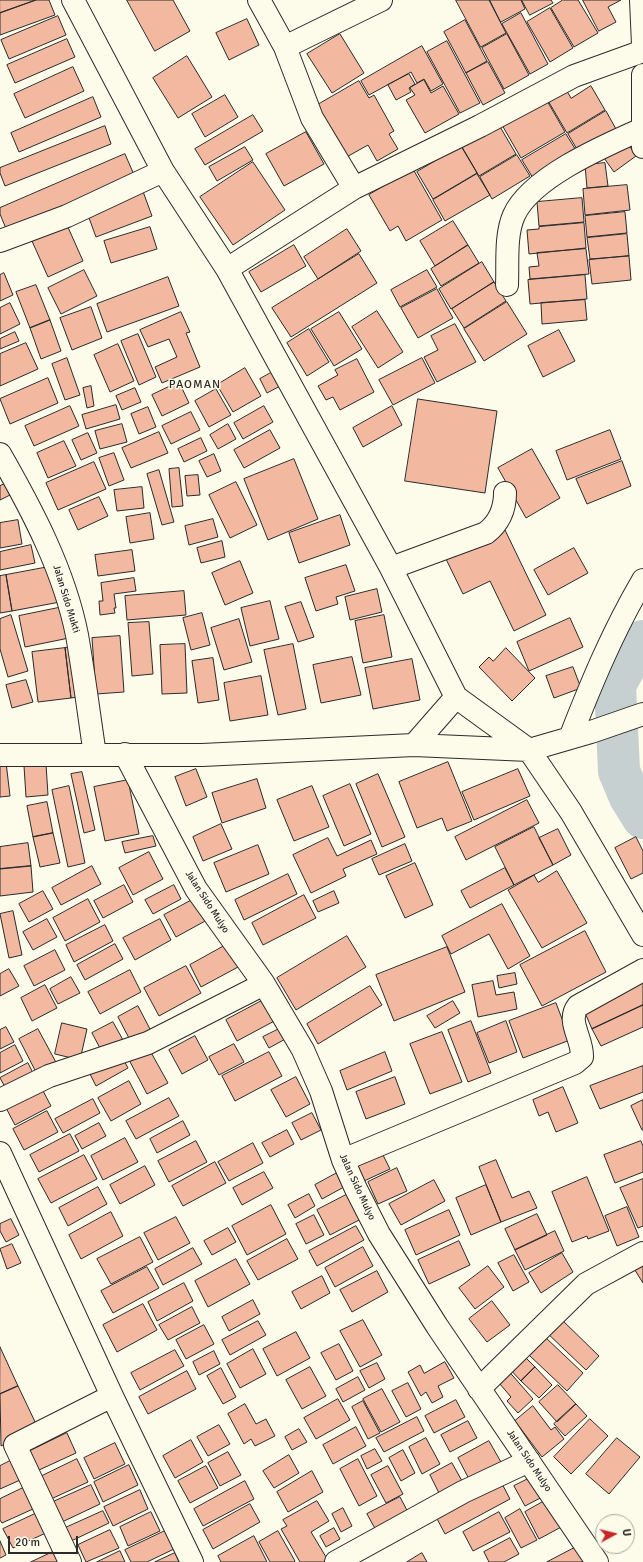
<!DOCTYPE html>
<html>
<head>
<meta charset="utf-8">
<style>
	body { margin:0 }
	#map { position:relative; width:643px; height:1562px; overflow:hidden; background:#fdfbea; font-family:Signika,sans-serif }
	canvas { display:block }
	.north { position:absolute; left:595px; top:1514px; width:40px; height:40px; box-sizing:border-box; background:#fdfbea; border:1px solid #a9a89e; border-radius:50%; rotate:83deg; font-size:11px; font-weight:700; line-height:16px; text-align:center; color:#2b2b2b }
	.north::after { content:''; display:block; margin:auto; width:14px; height:18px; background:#c62828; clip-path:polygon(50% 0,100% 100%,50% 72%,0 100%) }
	.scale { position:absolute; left:8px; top:1536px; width:70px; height:18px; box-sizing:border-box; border:2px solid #2b2b2b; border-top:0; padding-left:5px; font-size:12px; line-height:14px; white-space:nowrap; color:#2b2b2b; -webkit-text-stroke:3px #fdfbea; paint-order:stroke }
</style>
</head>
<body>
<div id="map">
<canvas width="643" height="1562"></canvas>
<div class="north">U</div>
<div class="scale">20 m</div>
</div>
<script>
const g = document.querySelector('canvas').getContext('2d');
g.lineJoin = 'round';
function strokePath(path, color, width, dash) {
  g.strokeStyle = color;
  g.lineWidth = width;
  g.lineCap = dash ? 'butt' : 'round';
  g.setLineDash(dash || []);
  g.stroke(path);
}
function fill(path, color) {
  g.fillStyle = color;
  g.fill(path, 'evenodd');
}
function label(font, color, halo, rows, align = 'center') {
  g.font = font + ' Signika,sans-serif';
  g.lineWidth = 3;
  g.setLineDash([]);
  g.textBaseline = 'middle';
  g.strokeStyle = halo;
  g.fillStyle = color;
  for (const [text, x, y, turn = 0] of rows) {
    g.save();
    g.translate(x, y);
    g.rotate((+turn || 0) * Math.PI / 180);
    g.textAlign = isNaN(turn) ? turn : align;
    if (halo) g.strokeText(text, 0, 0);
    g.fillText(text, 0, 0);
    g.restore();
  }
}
strokePath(new Path2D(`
	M643,641l-16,22 -12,22 4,86 11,26 13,21`), '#c7d0d0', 42);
const building = new Path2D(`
	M0,0h36l-36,13z
	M36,0h13l6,15 -55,20v-22z
	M127,0h46l17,31 -35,20z
	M456,0h33l17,33 -25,14z
	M490,0h31l4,9 -24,13z
	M522,0h29l2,3 -23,12z
	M563,0h15l20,33 -24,14 -23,-39z
	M583,0h38l-13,7 8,15 -17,9z
	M550,8l23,40 -23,14 -23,-40z
	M521,13l27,51 -18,10 -28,-50z
	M58,16l8,19 -57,24 -8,-19z
	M247,19l12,26 -30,15 -13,-27z
	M465,20l22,41 -21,12 -22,-41z
	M340,34l24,39 -32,20 -25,-39z
	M507,34l22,41 -25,14 -22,-41z
	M67,39l8,18 -60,26 -8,-18z
	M447,41l33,62 -20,10 -33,-61z
	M422,46l21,38 -12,7 -7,-12 -7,4 -6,-11 -42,23 -8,-14z
	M187,56l25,41 -34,21 -25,-40z
	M488,62l17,31 -22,12 -17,-32z
	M73,67l11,24 -59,27 -11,-24z
	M409,74l6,10 -6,4 2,4 -15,8 -8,-15z
	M424,80l7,13 12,-7 16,28 -34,19 -19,-33 9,-5 -5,-7z
	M359,81l10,17 5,-3 20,36 -5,3 9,15 -21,12 -9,-16 -25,14 -29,-52z
	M591,86l14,24 -38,23 -20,-34 18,-11 6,10z
	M225,95l13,22 -33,20 -13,-23z
	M93,97l8,20 -82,35 -8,-19z
	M546,99l19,33 -44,26 -19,-33z
	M606,111l10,18 -38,22 -10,-17z
	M253,115l10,16 -58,34 -10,-16z
	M499,125l17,29 -37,22 -17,-29z
	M105,126l6,18 -106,42 -5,-13v-5z
	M306,132l18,32 -40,22 -18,-32z
	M566,134l11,18 -44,26 -11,-18z
	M627,142l9,14 -22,16 -10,-14z
	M461,146l16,27 -44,26 -16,-27z
	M245,147l8,13 -36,21 -8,-14z
	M125,154l10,23 -128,54 -7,-17v-6z
	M517,155l13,21 -38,23 -12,-22z
	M253,162l32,48 -52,35 -33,-48z
	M605,163l3,23 -21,2 -2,-23z
	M413,169l29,51 -36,21 -8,-15 -8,5 -21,-36z
	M477,174l13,21 -45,26 -12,-21z
	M627,185l3,25 -45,5 -2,-26z
	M141,186l11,30 -56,21 -11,-30z
	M582,198l2,24 -45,4 -2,-24z
	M625,212l2,21 -40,4 -2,-21z
	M453,221l15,24 -33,21 -15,-25z
	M584,223l2,25 -57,6 -2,-24 12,-1v-2z
	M67,225l16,36 -35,16 -16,-36z
	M150,227l7,22 -46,14 -7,-22z
	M347,229l14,22 -43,28 -14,-22z
	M627,234l2,22 -39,3 -3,-21z
	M294,245l12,21 -45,26 -12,-20z
	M468,245l11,18 -38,23 -10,-17z
	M586,249l3,25 -59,5 -1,-12 10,-1 -2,-13z
	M359,254l18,29 -86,54 -19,-29z
	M629,256l2,24 -39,4 -3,-24z
	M482,262l12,20 -43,27 -12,-20z
	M84,270l13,26 -36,18 -13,-26z
	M427,270l10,17 -37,20 -9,-17z
	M4,273l9,22 -13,6v-26z
	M585,275l2,24 -57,5 -2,-24z
	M168,277l11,29 -72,26 -10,-28z
	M494,282l12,19 -42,27 -12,-19z
	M36,285l14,35 -20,8 -14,-36z
	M437,289l16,29 -35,20 -17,-30z
	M585,300l2,20 -45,4 -1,-21z
	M507,302l20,32 -43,27 -20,-32z
	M10,303l10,21 -20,10v-26z
	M91,307l11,31 -30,12 -12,-32z
	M377,311l26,41 -25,16 -26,-41z
	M181,312l9,20 -4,1 14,34 -38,16 -7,-16 22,-10 -8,-18 -21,8 -8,-17z
	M339,312l23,37 -28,17 -23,-37z
	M50,320l11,31 -20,8 -11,-31z
	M455,324l21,38 -39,20 -13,-25 14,-7 -7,-14z
	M309,329l20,33 -22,14 -20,-33z
	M559,330l16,31 -32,16 -15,-31z
	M15,332l4,9 -19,8v-10z
	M138,334l18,43 -17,8 -18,-44z
	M26,343l12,26 -38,17v-32z
	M118,344l16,37 -24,11 -16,-37z
	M67,358l13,37 -15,5 -13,-36z
	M422,358l13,25 -42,22 -14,-25z
	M357,359l17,33 -34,18 -7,-13 -7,3 -8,-14 20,-11 -3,-5z
	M245,368l16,28 -28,16 -16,-27z
	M276,370l8,14 -17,9 -7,-14z
	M48,378l10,25 -48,21 -10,-25z
	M179,382l10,21 -27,13 -10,-21z
	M91,386l3,20 -7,2 -4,-20z
	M135,388l6,14 -19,8 -6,-14z
	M216,389l15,26 -22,12 -14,-26z
	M418,399l79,12 -12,82 -80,-12z
	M116,405l4,14 -34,10 -4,-14z
	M70,406l9,20 -45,20 -9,-20z
	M264,406l9,16 -30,17 -9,-16z
	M392,406l10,19 -39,22 -10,-19z
	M148,407l8,20 -17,7 -8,-20z
	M191,412l9,18 -29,14 -9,-18z
	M122,424l5,18 -27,7 -5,-18z
	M228,424l8,15 -18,10 -8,-14z
	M270,430l10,18 -36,20 -10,-18z
	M610,430l11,29 -54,21 -11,-29z
	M159,432l9,21 -37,15 -9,-20z
	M88,433l9,20 -16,7 -9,-20z
	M201,438l6,13 -23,11 -6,-13z
	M64,441l12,25 -28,12 -11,-25z
	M532,449l28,49 -34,20 -28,-50z
	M114,453l10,27 -15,6 -10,-28z
	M214,454l7,17 -14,6 -8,-16z
	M294,459l24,60 -50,21 -24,-61z
	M622,461l9,25 -44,18 -11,-25z
	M94,462l12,27 -48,21 -12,-27z
	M179,468l4,38 -11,1 -3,-38z
	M159,470l15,52 -12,3 -15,-51z
	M198,475l2,20 -13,1 -2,-20z
	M236,482l21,43 -27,13 -21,-43z
	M7,483l5,11 -12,6v-14z
	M142,487l2,21 -27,3 -3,-21z
	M99,497l9,19 -30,14 -9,-20z
	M150,513l4,26 -24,4 -4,-26z
	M340,515l10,30 -51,18 -10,-30z
	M213,519l5,18 -29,8 -4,-19z
	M18,520l4,24 -22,4v-25z
	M505,530l41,85 -32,16 -24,-50 -27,13 -17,-35z
	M222,541l3,16 -24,6 -4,-15z
	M31,545l4,18 -35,7v-18z
	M574,548l14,25 -40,22 -14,-25z
	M132,550l3,21 -37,5 -3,-21z
	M240,561l13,32 -28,12 -13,-32z
	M346,565l9,26 -19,6 2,7 -22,7 -11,-33z
	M54,566l6,36 -48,9 -6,-36z
	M6,575l6,36 -12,2v-37z
	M134,578l2,13 -22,3 2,14h-2l1,5 -15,2 -1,-14h4l-2,-18z
	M377,589l5,23 -32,8 -5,-23z
	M184,591l2,24 -59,5 -2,-24z
	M270,601l9,38 -29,7 -9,-38z
	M301,602l13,35 -16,5 -13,-35z
	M63,607l6,31 -44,9 -6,-31z
	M202,613l8,32 -19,5 -8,-32z
	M11,615l17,56 -20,6 -8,-28v-30z
	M384,615l8,42 -29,6 -8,-42z
	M570,618l13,29 -54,24 -12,-29z
	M239,619l13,43 -28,8 -13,-42z
	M149,622l4,52 -21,2 -4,-53z
	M120,636l4,56 -28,2 -4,-56z
	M185,644l2,49 -25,1 -2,-49z
	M293,644l13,65 -28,6 -14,-65z
	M77,646l6,50 -12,2 -6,-50z
	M65,648l6,50 -33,4 -6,-50z
	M506,648l29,30 -23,23 -33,-34 10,-10 4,4z
	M352,657l9,38 -40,8 -8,-38z
	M213,658l6,42 -21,3 -6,-42z
	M412,659l8,41 -47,9 -8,-41z
	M573,667l8,21 -27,10 -8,-22z
	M261,676l7,39 -38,6 -6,-38z
	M26,680l7,22 -21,6 -6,-23z
	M6,762l4,34 -10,1v-34z
	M448,762l24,59 -25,10 -5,-13 -25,10 -18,-46z
	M46,764l2,31 -22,2 -2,-31z
	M196,769l11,28 -21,9 -11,-29z
	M518,769l12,27 -56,24 -12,-28z
	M82,772l13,58 -11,3 -13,-59z
	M378,774l27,63 -23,10 -26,-63z
	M257,779l9,29 -44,15 -10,-30z
	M128,780l11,54 -34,7 -11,-54z
	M350,784l21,50 -27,12 -21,-50z
	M69,786l16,77 -17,4 -16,-77z
	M312,786l17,41 -35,14 -17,-41z
	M527,800l12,23 -73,37 -11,-23z
	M47,802l6,31 -20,4 -6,-31z
	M221,824l11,25 -29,12 -10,-24z
	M534,827l19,38 -39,20 -19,-38z
	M558,829l13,26 -18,10 -14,-27z
	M53,833l7,30 -20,4 -7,-30z
	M153,836l3,10 -31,7 -3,-11z
	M636,837l7,14v22l-12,6 -16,-31z
	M328,838l9,18 34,-16 6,14 -34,15 3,7 -35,17 -18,-38z
	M28,843l3,23 -31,3v-22z
	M405,844l7,17 -33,14 -7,-16z
	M258,845l11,29 -43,18 -12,-29z
	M149,852l14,27 -30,16 -14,-27z
	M415,863l18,42 -28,13 -19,-42z
	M31,866l2,26 -33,4v-27z
	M92,866l9,18 -40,21 -9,-17z
	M505,868l9,17 -44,23 -9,-17z
	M557,871l30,52 -45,25 -34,-58 26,-15 4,7z
	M288,874l9,20 -53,26 -9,-20z
	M124,885l9,17 -30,16 -9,-17z
	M174,885l7,14 -28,15 -8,-14z
	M43,891l10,18 -24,13 -10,-18z
	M334,891l5,12 -21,9 -5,-11z
	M304,895l12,23 -53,27 -11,-22z
	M196,898l11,22 -31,17 -12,-22z
	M88,899l12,23 -35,19 -12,-23z
	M502,904l28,52 -22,13 -19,-35 -38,20 -9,-18z
	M13,911l9,44 -13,3 -9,-44z
	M47,919l10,18 -24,13 -10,-18z
	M160,919l11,21 -36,20 -12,-22z
	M105,925l8,16 -39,21 -8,-17z
	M585,931l21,41 -64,34 -22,-41z
	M347,936l19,31 -70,43 -19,-32z
	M115,944l8,15 -38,21 -8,-15z
	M226,945l12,22 -37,20 -11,-22z
	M447,947l18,45 -71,29 -18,-46z
	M55,950l10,20 -31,16 -10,-20z
	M186,966l15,27 -42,23 -15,-28z
	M9,969l10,17 -19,10v-22z
	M130,970l11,22 -41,22 -12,-22z
	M515,973l2,11 -18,4 -2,-12z
	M71,977l9,16 -22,11 -8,-15z
	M643,978v27l-51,24 -10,-23z
	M493,981l3,14 18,-3 3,17 -39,8 -6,-32z
	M45,985l12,23 -25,13 -11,-23z
	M370,986l12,19 -64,39 -11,-20z
	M269,997l11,21 -43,23 -11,-21z
	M453,1001l7,12 -25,15 -8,-12z
	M556,1003l14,37 -47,18 -14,-37z
	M643,1005v22l-42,19 -9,-17z
	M138,1006l13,25 -20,11 -13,-25z
	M471,1021l20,52 -23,9 -20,-52z
	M506,1021l11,31 -28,11 -12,-30z
	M113,1022l10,18 -21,12 -10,-19z
	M62,1023l25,6 -7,31 -25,-6z
	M6,1027l8,15 -14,7v-19z
	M283,1027l6,10 -20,11 -6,-11z
	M38,1029l20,37 -20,10 -19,-37z
	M442,1032l20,50 -32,12 -20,-50z
	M195,1036l13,24 -26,14 -13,-24z
	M234,1044l10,18 -25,13 -10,-18z
	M15,1045l8,16 -23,12v-20z
	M148,1047l20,36 -21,11 -19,-36z
	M269,1052l13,24 -47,25 -13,-25z
	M385,1052l7,19 -45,19 -7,-19z
	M121,1055l7,13 -32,18 -7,-14z
	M28,1063l8,16 -27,15 -9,-16z
	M643,1066v26l-43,17 -10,-23z
	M296,1077l14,27 -24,13 -15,-27z
	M395,1077l10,27 -39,15 -10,-27z
	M129,1081l12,23 -30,17 -13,-23z
	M41,1087l10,19 -36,19 -10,-19z
	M563,1087l15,36 -22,9 -8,-20 -9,4 -6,-16z
	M169,1098l10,18 -43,23 -10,-18z
	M93,1099l7,14 -37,20 -8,-14z
	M643,1100v30h-1l-11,-24z
	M47,1111l11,21 -34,18 -11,-21z
	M312,1113l9,17 -20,10 -9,-17z
	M183,1121l7,14 -33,18 -7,-14z
	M99,1123l7,13 -24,13 -7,-13z
	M287,1130l7,14 -24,13 -8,-14z
	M70,1134l9,17 -40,21 -9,-17z
	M125,1138l13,24 -35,18 -12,-24z
	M196,1141l11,21 -38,20 -11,-21z
	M641,1141l2,5v26l-28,11 -11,-28z
	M253,1143l10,20 -34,18 -11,-19z
	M381,1151l9,18 -26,12 -9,-18z
	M84,1155l13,24 -46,24 -13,-24z
	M496,1160l16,38 17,-7 8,17 -36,14 -22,-55z
	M215,1162l11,21 -43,23 -11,-20z
	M145,1166l10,19 -35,19 -10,-19z
	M397,1168l10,23 -29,13 -10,-22z
	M264,1172l9,16 -31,17 -9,-17z
	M337,1173l7,14 -22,12 -7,-14z
	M587,1177l22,54 -21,8 -1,-3 -15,6 -20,-50z
	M643,1179v47l-5,2 -18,-40z
	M434,1180l11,21 -44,24 -12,-21z
	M486,1185l15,37 -30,13 -15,-37z
	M98,1187l9,17 -39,22 -9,-18z
	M309,1194l6,12 -20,12 -7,-13z
	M348,1194l13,25 -31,16 -13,-25z
	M271,1205l15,29 -39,21 -15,-29z
	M627,1207l12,30 -22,9 -12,-30z
	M449,1210l11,25 -44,20 -11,-25z
	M111,1212l12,24 -42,23 -12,-24z
	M537,1214l10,21 -32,15 -10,-21z
	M314,1215l10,20 -18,9 -10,-20z
	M176,1217l14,26 -32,17 -14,-27z
	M11,1219l8,16 -13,7 -6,-11v-7z
	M356,1226l8,14 -47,26 -8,-15z
	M228,1228l8,14 -24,13 -8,-14z
	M555,1231l9,20 -39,19 -10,-20z
	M140,1237l13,25 -42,22 -14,-25z
	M287,1239l11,20 -40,21 -11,-19z
	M459,1241l11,24 -41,19 -11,-24z
	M12,1244l9,19 -14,6 -7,-20z
	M363,1247l10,19 -38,21 -10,-19z
	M193,1248l9,16 -39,21 -8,-16z
	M562,1253l11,19 -32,21 -12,-20z
	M514,1255l15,27 -16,9 -15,-28z
	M236,1259l14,25 -42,23 -13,-26z
	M643,1260v23l-10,-16z
	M488,1266l16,21 -29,22 -16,-21z
	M147,1267l12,21 -46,25 -12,-22z
	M377,1271l11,21 -36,20 -12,-22z
	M322,1276l8,17 -29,16 -9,-17z
	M184,1283l9,18 -36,20 -9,-19z
	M253,1300l7,14 -31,17 -7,-14z
	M492,1301l18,24 -23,17 -18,-23z
	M143,1304l14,26 -40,22 -14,-27z
	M192,1307l8,16 -32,17 -9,-15z
	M559,1317l40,39 -13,14 -41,-39z
	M363,1320l19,35 -22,12 -20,-36z
	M258,1321l8,14 -36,20 -8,-15z
	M204,1325l10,19 -28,15 -10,-19z
	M296,1332l14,26 -33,18 -14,-27z
	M545,1337l38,36 -16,18 -38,-36z
	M339,1344l14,27 -17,9 -15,-27z
	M0,1347l18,39 -18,8z
	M253,1349l13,25 -26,14 -13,-24z
	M175,1350l9,16 -44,24 -9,-17z
	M214,1351l6,13 -21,11 -6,-13z
	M520,1352l15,15 -14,14 -15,-16z
	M445,1362l9,16 -16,8 5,11 -11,6 -6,-11 -5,4 -13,-24 12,-7 4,8z
	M377,1363l8,16 -16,9 -9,-17z
	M310,1367l16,29 -24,13 -16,-29z
	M535,1367l17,18 -13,13 -18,-17z
	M221,1368l15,29 -13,7 -16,-28z
	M506,1368l27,31 -15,14 -11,-12 4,-4 -17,-20z
	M187,1371l9,18 -48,25 -9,-17z
	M358,1377l7,13 -22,12 -7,-13z
	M408,1383l13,26 -15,8 -14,-26z
	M558,1385l18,19 -19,18 -18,-20z
	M18,1386l20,42 -37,18 -1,-52z
	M382,1389l18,33 -19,10 -18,-33z
	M338,1399l12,21 -34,19 -12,-21z
	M456,1400l9,17 -31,16 -9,-17z
	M363,1401l17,32 -12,6 -16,-32z
	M245,1404l11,20 10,-5 9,17 -20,10 -4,-7 -7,5 -16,-30z
	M576,1404l11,12 -22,20 -11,-12z
	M533,1406l18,24 4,-3 9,12 -22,18 -27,-36z
	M417,1417l7,14 -40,21 -8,-14z
	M590,1419l18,17 -37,38 -17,-17z
	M468,1421l9,17 -27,14 -9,-17z
	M219,1425l11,19 -22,12 -11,-19z
	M356,1427l10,19 -33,18 -10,-19z
	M299,1429l8,13 -15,8 -7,-13z
	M67,1433l9,20 -37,17 -9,-19z
	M426,1438l14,26 -18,10 -13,-27z
	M617,1438l23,19 -31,37 -23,-20z
	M191,1440l12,22 -28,16 -12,-22z
	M489,1441l12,21 -32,17 -11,-21z
	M115,1443l10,21 -31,15 -10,-21z
	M375,1449l7,12 -15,8 -6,-13z
	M403,1450l12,23 -14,8 -12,-23z
	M228,1452l13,23 -21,11 -12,-23z
	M289,1455l10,18 -25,15 -11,-17z
	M18,1457l9,20 -27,12v-23z
	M77,1459l11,23 -37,17 -11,-22z
	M358,1459l19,37 -18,10 -19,-37z
	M452,1463l10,18 -23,12 -9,-18z
	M129,1465l9,20 -35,17 -9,-20z
	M206,1466l12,22 -28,15 -12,-22z
	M388,1466l15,28 -17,9 -15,-28z
	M312,1471l11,21 -35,20 -11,-20z
	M536,1475l10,20 -21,11 -11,-20z
	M499,1478l11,21 -65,35 -11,-21z
	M245,1481l9,18 -51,27 -9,-17z
	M91,1485l9,19 -38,18 -9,-20z
	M23,1488l10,21 -31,14 -2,-3v-21z
	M140,1490l8,19 -35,17 -9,-19z
	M400,1497l10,19 -32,18 -11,-20z
	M548,1499l15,27 -24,13 -14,-27z
	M317,1501l12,20 -18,11 18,30h-29l-19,-33 6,-3 -4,-6z
	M250,1504l10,18 -47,27 -10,-19z
	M343,1508l9,18 -11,6 -9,-18z
	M520,1509l17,31 -16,8 -16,-30z
	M103,1511l6,12 -40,19 -6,-13z
	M39,1512l9,20 -35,16 -10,-19z
	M151,1512l9,19 -32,15 -8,-19z
	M499,1512l11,20 -37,19 -10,-19z
	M334,1528l6,11 -14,8 -6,-11z
	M110,1530l9,18 -33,14 -8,-17z
	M165,1531l9,18 -27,13h-16l-6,-12z
	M278,1531l17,30 -1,1h-24l-11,-20z
	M254,1536l13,26h-46l-3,-6z
	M510,1538l9,16 -15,8h-15l-5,-10z
	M0,1541l6,14 -6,3z
	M580,1545l9,17h-42z
	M55,1551l5,11h-29z
	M120,1551l5,11h-28z
	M175,1553l4,9h-24z
	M422,1553l5,9h-20z`);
fill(building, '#f2b8a0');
strokePath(building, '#2b2b2b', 1);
const minor = new Path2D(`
	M73,0l90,171 64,98 164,299 65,129 73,53 42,62 72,123
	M259,0l26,47 27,71 42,70
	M641,0l2,45
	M285,47l96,-47
	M643,75v72
	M0,241l67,-25 96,-45
	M227,269l127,-81 126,-62 94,-50 69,-25
	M507,285c1,-22 -2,-50 7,-70 17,-38 92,-70 128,-86
	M0,454c32,56 64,116 77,181 7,40 12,80 18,120
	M391,568l95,-35c13,-10 19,-23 19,-40
	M570,738c21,-54 43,-107 73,-158
	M414,745l42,-48
	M125,754l71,135 68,95 39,66 18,41 22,69 13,29 23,45 58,92 160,236
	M0,755h202l212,-10 115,5 62,-18 52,-18
	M0,1100l49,-24 99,-33 116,-59
	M0,1153l112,243 80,166
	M343,1160l232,-97 7,-6c1,-18 -16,-36 -4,-51l65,-36
	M479,1389l107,-105 57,-31
	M70,1562l-55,-117 97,-49
	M336,1562l127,-70 66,-31`);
strokePath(minor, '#2b2b2b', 24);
strokePath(minor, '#fdfbea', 22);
label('10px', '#2b2b2b', '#fdfbea', [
	["Jalan Sido Mukti",66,599,73],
	["Jalan Sido Mulyo",207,902,57],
	["Jalan Sido Mulyo",357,1187,65],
	["Jalan Sido Mulyo",529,1461,56]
]);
g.letterSpacing = '1px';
label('12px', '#2b2b2b', '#fdfbea', [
	["PAOMAN",195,385]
]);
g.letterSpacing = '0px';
</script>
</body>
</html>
